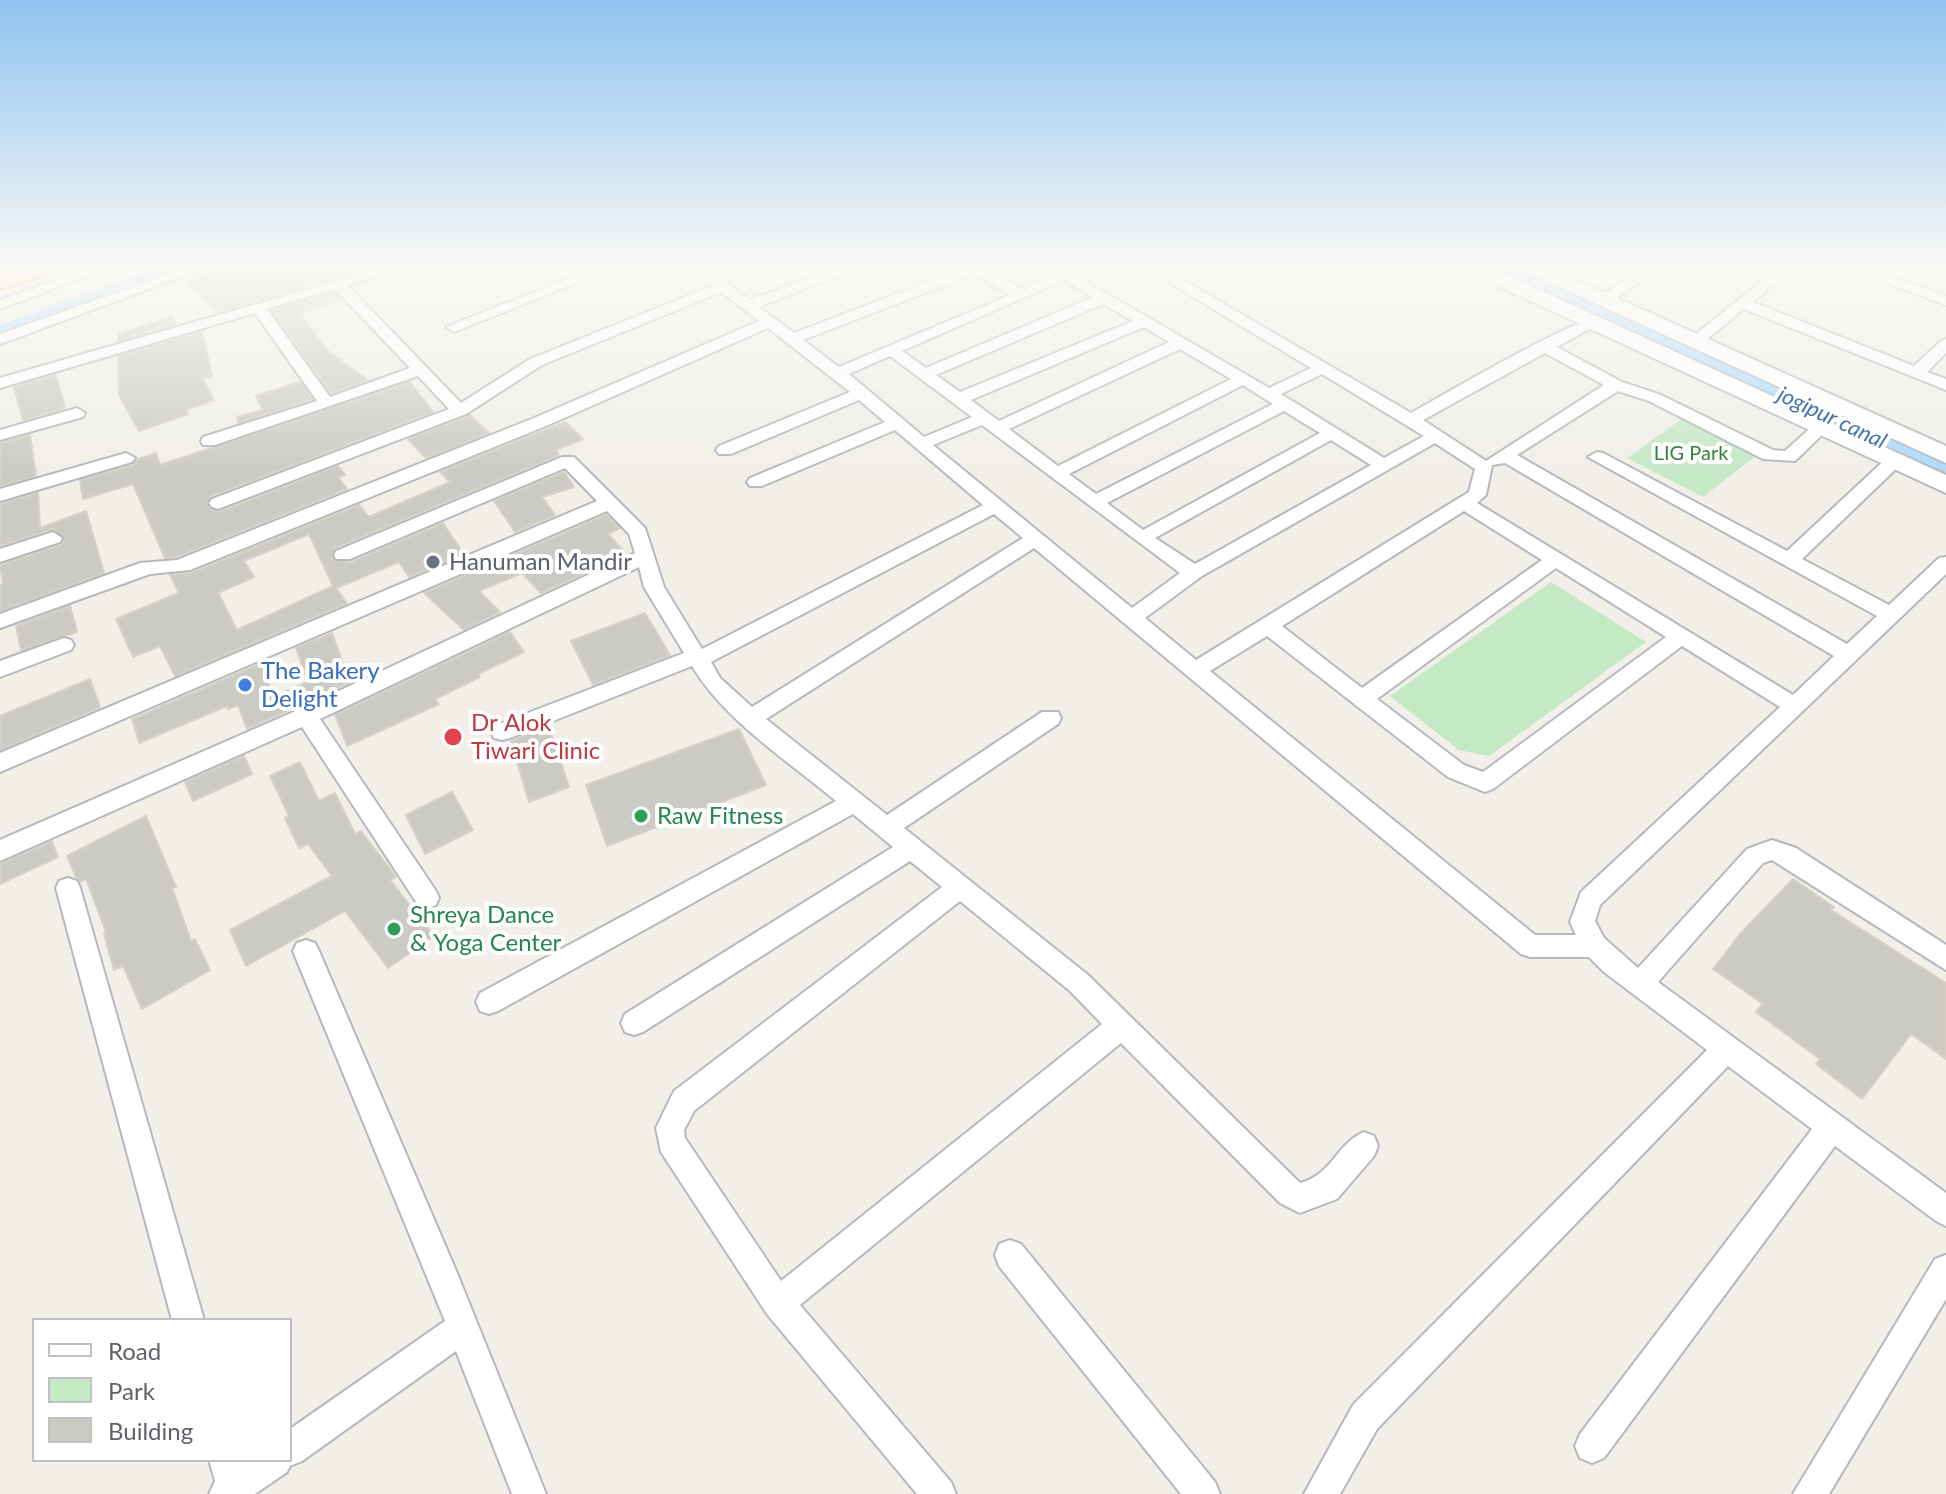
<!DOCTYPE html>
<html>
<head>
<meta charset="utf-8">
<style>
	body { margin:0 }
	#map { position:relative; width:1946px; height:1494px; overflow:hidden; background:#f1efe8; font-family:Lato,sans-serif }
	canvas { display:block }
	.legend { position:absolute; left:32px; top:1318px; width:260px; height:144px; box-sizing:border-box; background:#fff; border:2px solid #bfc1c3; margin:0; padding:10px 14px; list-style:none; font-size:24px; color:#5f6368 }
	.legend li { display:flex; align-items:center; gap:16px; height:40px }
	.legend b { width:40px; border:2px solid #bfc1c3 }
</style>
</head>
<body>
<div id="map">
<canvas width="1946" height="1494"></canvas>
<ul class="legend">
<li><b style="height:10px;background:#fff"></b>Road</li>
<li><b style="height:22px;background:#c5e8c5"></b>Park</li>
<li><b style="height:22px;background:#cccac5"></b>Building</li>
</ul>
</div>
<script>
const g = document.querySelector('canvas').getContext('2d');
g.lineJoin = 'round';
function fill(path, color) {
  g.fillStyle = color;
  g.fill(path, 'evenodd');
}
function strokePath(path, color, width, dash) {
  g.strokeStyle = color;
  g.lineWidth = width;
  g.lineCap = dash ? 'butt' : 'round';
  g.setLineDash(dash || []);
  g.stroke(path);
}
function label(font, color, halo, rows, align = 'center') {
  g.font = font + ' Lato,sans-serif';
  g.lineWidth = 8;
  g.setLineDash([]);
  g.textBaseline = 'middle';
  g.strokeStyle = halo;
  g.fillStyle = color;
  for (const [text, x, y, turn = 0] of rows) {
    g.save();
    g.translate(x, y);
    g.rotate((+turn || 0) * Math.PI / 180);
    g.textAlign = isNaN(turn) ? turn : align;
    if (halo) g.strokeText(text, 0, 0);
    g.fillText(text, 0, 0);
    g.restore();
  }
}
fill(new Path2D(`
	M1686,416l72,38 -55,43 -76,-39z
	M1551,582l95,60 -157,114 -30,-6 -69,-54z`), '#c5e8c5');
fill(new Path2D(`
	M162,266h23l-2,4 -183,66v-11z
	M1491,266h21l434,196v14l-159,-69z`), '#aadaff');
const building = new Path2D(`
	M230,266h122l4,6 -139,40 -32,-31z
	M334,292l6,7 -40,15 29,38 39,28 -37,13 -59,-82z
	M172,317l4,7 -58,17v-7z
	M202,332l10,44 -10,2 12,22 -28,10 2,4 -49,17 -20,-36 -1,-39z
	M56,375l9,33 -42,12 -9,-33z
	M300,382l12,17 -74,24 -1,-6 26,-7 -7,-14z
	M410,382l23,30 -222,84 -5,7 5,7 8,2 119,-46 7,9 -7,2 9,12 -171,68 -11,1 -32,-74 -50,15 -3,-19 53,-15 5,-6 18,-6 4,12z
	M470,415l19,18 -63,25 -18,-19z
	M565,422l18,17 -27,11 3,5 -224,93 -4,8 5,6h15l92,-39 21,31 -55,23 -10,-15 -63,26 11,15 -172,73 -15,-30 -27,11 -17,-38 63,-26 -9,-18 21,-2 168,-68 10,12 81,-35 -10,-10zM309,534l24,52 -96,44 -19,-37 36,-16 -10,-16z
	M30,435l6,41 -36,10v-43z
	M564,472l10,15 -32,10 13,18 -40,17 -21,-31z
	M38,493l2,35 46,-17 18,62 -104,38v-26l3,-1 -3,-19 61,-20 4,-6 -13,-10 -52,17v-42z
	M606,515l14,13 -12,6 18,20 -85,39 -19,-20 -43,18 21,21 -36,18 -40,-37z
	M70,606l7,26 -56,18 -5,-24z
	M645,613l25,42 -77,30 -22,-44z
	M510,632l14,20 -46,22 2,3 -45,22 4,5 -92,42 -12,-31z
	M332,633l13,36 6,-3 6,13 -110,50 -9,-24 -10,4 -1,-3 -88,37 -7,-24 130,-56 11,34 35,-15 -12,-34z
	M90,679l10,28 -100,43v-34z
	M549,726l20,61 -40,15 -18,-61z
	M739,729l27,56 -159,61 -21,-61z
	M244,756l8,18 -59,27 -8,-19z
	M300,762l19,39 16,-8 20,41 6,-3 35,46 -6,3 44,56 -46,32 -43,-57 -99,55 -16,-36 102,-54 -24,-32 -9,4 -14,-30 4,-2 -19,-40z
	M452,792l21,38 -48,24 -19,-39z
	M146,816l30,71 -4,1 19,53 4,-2 15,31 -68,39 -19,-43 -9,4 -10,-37 2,-1 -20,-53 -5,3 -5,-5 -9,-21z
	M52,841l6,16 -58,27v-20z
	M1793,879l41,28 -3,3 115,73v76l-35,-25 -49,65 -46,-35 4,-5 -64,-47 7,-8 -50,-35 27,-35z`);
fill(building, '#cccac5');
strokePath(building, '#d6d1c6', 2);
const street = new Path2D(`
	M95,266h20l-115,43v-9z
	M191,266h20l-211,78v-10z
	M355,266h14l8,10 -29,10 113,117 69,-44 182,-73 -24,-20h16l46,34 93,-34h20l-104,41 35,26 170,-65 -2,-2h28l-4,4 36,19 50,-23h18l-15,9 194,113 42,-20 -169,-102h17l252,147c27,-15 167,-97 185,-94v6l-39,22 65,35 39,13 112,55 12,1 30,-27h12l2,4 -34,33 -32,-2 -114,-58 -31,-10 -101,64 330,189 30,-28 -289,-159 9,-5 6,1 184,98 101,-94h12l3,4 -3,4 -98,94 87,46 50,-47 7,-1v17l-346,331 -5,16 9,17 34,30 109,-119 25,-9 24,8 150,97v25l-174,-110 -9,3 -105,119 288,211v33l-10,-5 -101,-75 -231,312 -12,5 -12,-5 -5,-12 5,-12 232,-305 -84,-63 -351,363 -37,65h-36l49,-89 354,-355 -103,-78 -15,-15h-59l-9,-3 -487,-406 -268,171 121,96 155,-103h16l3,6 -3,6 -154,104 184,147 212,208c32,-8 37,-40 64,-51l10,4 4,10 -4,10 -37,43 -37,14 -20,-10 -159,-160 -321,262 151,177 5,12h-39l-150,-180 -106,-162 -5,-24 18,-37 268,-204 -32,-26 -267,171 -9,3 -9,-3 -4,-9 4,-9 268,-167 -40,-33 -355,197 -9,3 -9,-3 -4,-9 4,-9 356,-192c-49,-41 -111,-80 -144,-135l-182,72 -8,2 -8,-2 -3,-6 3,-6 190,-73 -40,-66 -5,-20 -319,152 116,172 3,7 -3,7 -9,4 -9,-4 -116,-178 -302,134v-21l298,-130 337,-157 -6,-19 -22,-23 -607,261v-19l597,-252 -32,-33 -215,91h-14l-2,-4 2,-4 226,-94h12l71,71 19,59 38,62 281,-144 -88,-75 -133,56h-12l-3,-4 3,-4 135,-56 -26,-22 -128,54h-12l-3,-4 3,-4 131,-54 -82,-64 -222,98 -356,144 -40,4 -150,54v-14l140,-51 37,-3 357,-142 225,-97 -38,-29 -179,73 -76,49 -248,95 -6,-2 -3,-4 3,-4 237,-90 -31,-33 -203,69h-12l-2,-4 2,-4 114,-36 -62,-88 -255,75v-10l361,-104zM974,274l36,21 -171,72 -36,-27zM1064,280l29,17 -167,71 -24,-17zM335,289l75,79 -80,29 -63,-88zM1103,304l30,17 -173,71 -24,-17zM1144,327l25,15 -170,79 -28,-21zM1180,349l51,30 -173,87 -49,-37zM1545,353l59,32 -118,76 -63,-41zM890,356l82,61 -48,20 -75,-63zM1322,374l102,62 -40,22 -103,-64zM1243,385l30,19 -177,90 -27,-20zM1284,411l36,22 -177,97 -36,-27zM982,425l198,148 -48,35 -199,-163zM1331,440l40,25 -176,99 -40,-26zM1435,443l40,26 -6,23 -273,168 -51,-42 57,-42zM1505,463l329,193 -41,39 -316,-192 9,-8 6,-30zM1464,511l78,49 -180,128 -80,-62zM994,514l29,24 -271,169 -32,-29 -9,-16zM1556,568l110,69 -183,135 -19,-7 -87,-66zM1267,636l181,141 37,15 8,-3 189,-143 98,61 -199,185 -11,30 6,13h-41l-325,-264zM960,901l110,90 32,33 -321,257 -96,-143 -1,-8 10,-19z
	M599,266h20l-165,66 -8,-5z
	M1646,266h16l-54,38h-10v-6z
	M1780,266h16l-43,36 161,64 27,-25 5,-2v14l-19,19 19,7v11l-202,-81 -44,36h-10v-6z
	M1841,266h20l85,30v9z
	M77,408l8,5 -2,4 -83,23v-10z
	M126,453l9,5 -3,4 -132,39v-12z
	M53,532l9,6 -2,4 -60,20v-13z
	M64,638l7,2 3,5 -3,5 -71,27v-16z
	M68,878l9,3 3,7 124,432h-32l-116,-432 3,-7z
	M306,940l9,3 4,8 138,322 89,221h-34l-56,-143 -154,110 -12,5 -3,6 -32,22h-46l6,-13 -6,-21h81v-31l155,-108 -152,-370 4,-8z
	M1010,1240l11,4 194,238 5,12h-39l-182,-228 -4,-11 4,-11z
	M1946,1255v44l-117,195h-36l142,-235z`);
const secondary = new Path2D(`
	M1460,266h27l459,209v18l-483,-223z
	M1519,266h27l400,180v17l-424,-193z`);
const highway = new Path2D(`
	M17,266h39l-3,6 -53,17v-17z`);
strokePath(street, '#b5b8bc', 4);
strokePath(secondary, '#b6babf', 4);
strokePath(highway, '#f9ab00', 4);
fill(street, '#fff');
fill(secondary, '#fff');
fill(highway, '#fde293');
strokePath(new Path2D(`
	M0,298l91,-32`), '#b6b7b8', 4, [1, 7]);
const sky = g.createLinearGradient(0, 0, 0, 475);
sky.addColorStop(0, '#8fc3f1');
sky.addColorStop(0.56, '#f9f8f5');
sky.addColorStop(1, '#f9f8f500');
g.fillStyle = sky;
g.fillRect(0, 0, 1946, 475);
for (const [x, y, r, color] of [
	[433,562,8,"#6b7280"],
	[245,685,8,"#3f7fe0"],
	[453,737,10,"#e0444e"],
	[641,816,8,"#2e9e5b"],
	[394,929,8,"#2e9e5b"]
]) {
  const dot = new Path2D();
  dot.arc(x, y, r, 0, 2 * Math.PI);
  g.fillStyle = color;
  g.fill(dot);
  strokePath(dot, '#fff', 3);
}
label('20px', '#348238', '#fff', [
	["LIG Park",1691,454]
]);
label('italic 22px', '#4174aa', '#fff', [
	["jogipur canal",1832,418,25]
]);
label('24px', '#5b616d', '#fff', [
	["Hanuman Mandir",449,562]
], 'left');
label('24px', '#366cbe', '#fff', [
	["The Bakery",261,671],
	["Delight",261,699]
], 'left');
label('24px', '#be3a42', '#fff', [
	["Dr Alok",471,723],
	["Tiwari Clinic",471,751]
], 'left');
label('24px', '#27864d', '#fff', [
	["Raw Fitness",657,816],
	["Shreya Dance",410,915],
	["& Yoga Center",410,943]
], 'left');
</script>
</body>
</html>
